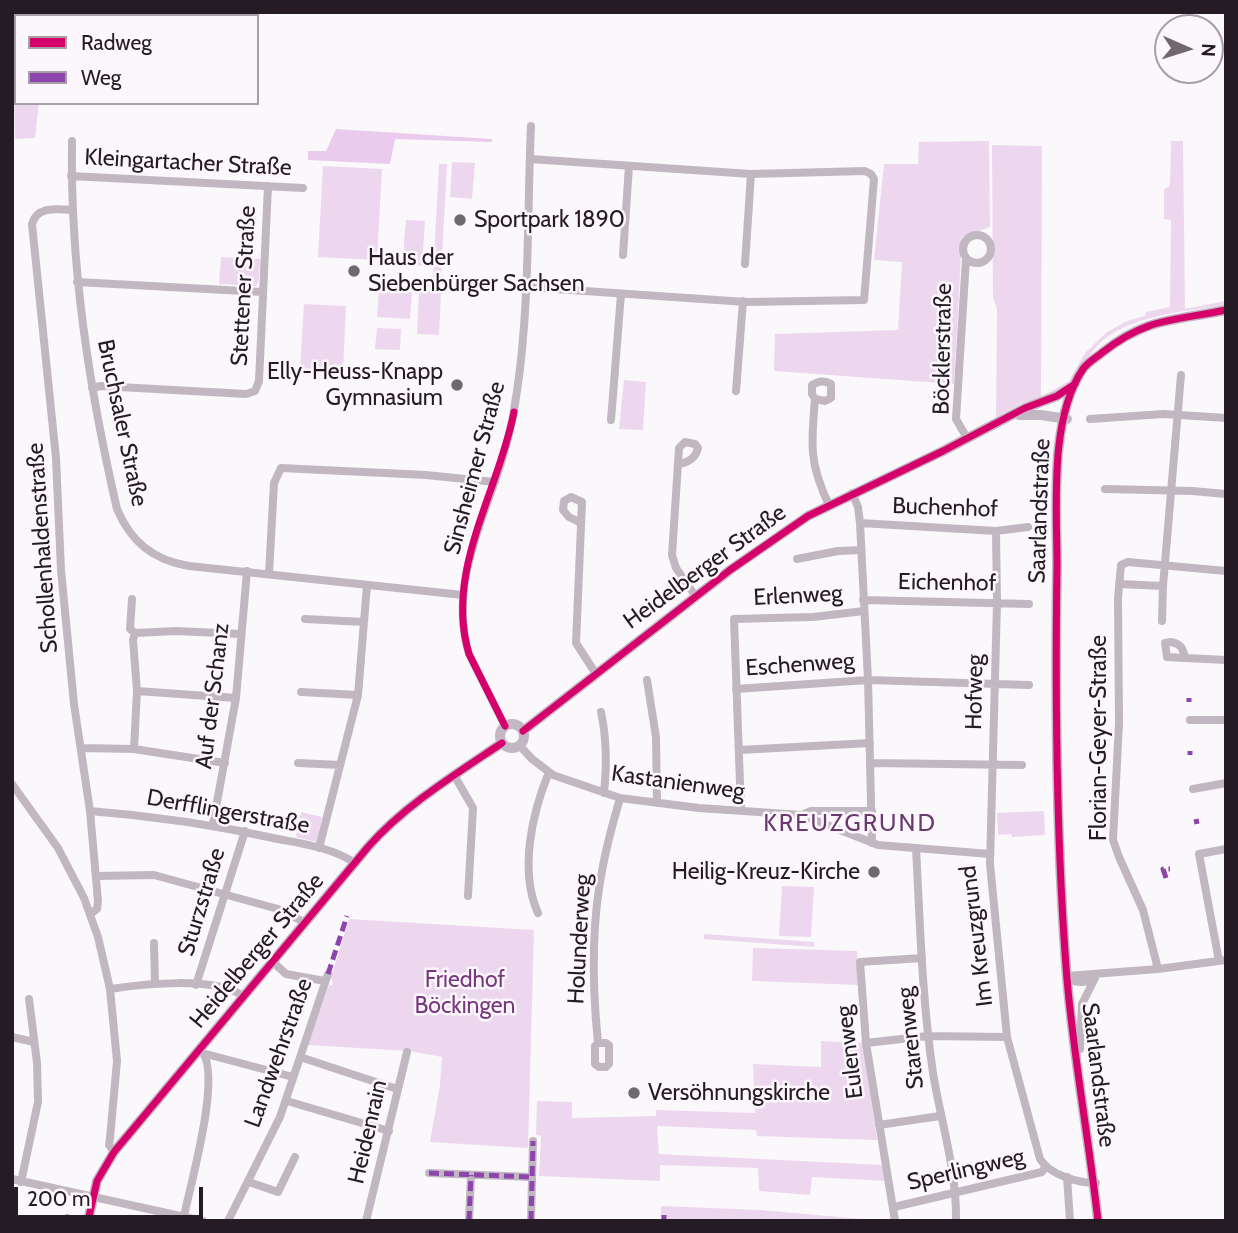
<!DOCTYPE html>
<html>
<head>
<meta charset="utf-8">
<style>
	body { margin:0 }
	#map { position:relative; width:1238px; height:1233px; overflow:hidden; background:#fbf8fb; font-family:Cabin,sans-serif }
	canvas { display:block }
	.frame { position:absolute; inset:0; border:14px solid #241b24; pointer-events:none }
	.legend { position:absolute; left:14px; top:14px; width:245px; height:91px; box-sizing:border-box; background:#fcf7fc; border:2px solid #a69fa6; margin:0; padding:9px 12px; list-style:none; font-size:21px; color:#241b24 }
	.legend li { display:flex; align-items:center; gap:14px; height:35px }
	.legend b { width:35px; border:2px solid #a69fa6 }
	.north { position:absolute; left:1154px; top:14px; width:70px; height:70px; box-sizing:border-box; background:#fcf7fc; border:2px solid #a69fa6; border-radius:50%; rotate:93deg; font-size:19px; font-weight:700; line-height:28px; text-align:center; color:#241b24 }
	.north::after { content:''; display:block; margin:auto; width:24px; height:32px; background:#6f686f; clip-path:polygon(50% 0,100% 100%,50% 72%,0 100%) }
	.scale { position:absolute; left:14px; top:1187px; width:189px; height:32px; box-sizing:border-box; border:4px solid #241b24; border-top:0; padding-left:9px; font-size:21px; line-height:24px; white-space:nowrap; color:#241b24; -webkit-text-stroke:5px #fcf7fc; paint-order:stroke }
</style>
</head>
<body>
<div id="map">
<canvas width="1238" height="1233"></canvas>
<div class="frame"></div>
<ul class="legend">
<li><b style="height:9px;background:#d6006c"></b>Radweg</li>
<li><b style="height:9px;background:#8e44ad"></b>Weg</li>
</ul>
<div class="north">N</div>
<div class="scale">200 m</div>
</div>
<script>
const g = document.querySelector('canvas').getContext('2d');
g.lineJoin = 'round';
function fill(path, color) {
  g.fillStyle = color;
  g.fill(path, 'evenodd');
}
function strokePath(path, color, width, dash) {
  g.strokeStyle = color;
  g.lineWidth = width;
  g.lineCap = dash ? 'butt' : 'round';
  g.setLineDash(dash || []);
  g.stroke(path);
}
function label(font, color, halo, rows, align = 'center') {
  g.font = font + ' Cabin,sans-serif';
  g.lineWidth = 5;
  g.setLineDash([]);
  g.textBaseline = 'middle';
  g.strokeStyle = halo;
  g.fillStyle = color;
  for (const [text, x, y, turn = 0] of rows) {
    g.save();
    g.translate(x, y);
    g.rotate((+turn || 0) * Math.PI / 180);
    g.textAlign = isNaN(turn) ? turn : align;
    if (halo) g.strokeText(text, 0, 0);
    g.fillText(text, 0, 0);
    g.restore();
  }
}
fill(new Path2D(`
	M12,12h35v4h-31v87h23l-4,35 -20,1z
	M989,141l1,86 -28,10 -8,147 -180,-13 1,-37 123,-4 4,-68 -28,-2 10,-96h34l1,-22z
	M1171,141h12l2,168 41,-8v4c-41,7 -91,9 -124,36 -14,13 -25,38 -37,46 -12,10 -31,11 -45,17 -8,4 -16,9 -24,13l1,-108 -4,-11 -1,-153 50,1 -1,251 28,-16 16,-28 22,-21 20,-11 18,-5 1,-4 24,-5 1,-87 -7,-1v-30l6,-3z
	M452,162l23,1 -3,36 -22,-2z
	M439,164h8l-6,113h-8z
	M323,166l59,3 -5,91 -59,-3z
	M406,220l19,1 -3,45c-25,-1 -17,-28 -16,-46z
	M221,257l39,2 -1,21 -3,6 -37,-2z
	M379,290l33,2 -2,27 -33,-2z
	M419,290l22,2 -2,43 -22,-1z
	M304,304l42,2 -3,65 -43,-2z
	M377,328l24,1 -1,21 -25,-1z
	M624,380l22,2 -3,48 -24,-1z
	M1044,811l1,24 -33,2 -1,-3 -13,1 -1,-22z
	M301,812l21,5 -5,25 -21,-5z
	M782,886l32,1 -3,50 -32,-1z
	M349,919l185,11 -6,218 -98,-6 10,-57 2,-28 -33,-6 -101,-6 21,-60h4l-2,-8z
	M704,934l110,8v5l-110,-8z
	M753,948l104,3 2,34 -107,-4z
	M821,1041l42,2 14,97 -120,-4 -1,-6 -99,-4 2,28 224,11 3,16 -74,-4 -2,18 -51,-4 -1,-23 -98,-3v16l-121,-5 2,-40 -5,-1 1,-34 35,1v16l84,-2v-6l99,3 -2,-49 68,3z
	M661,1206l100,4 122,11 -222,-2z`), '#edd7ee');
fill(new Path2D(`
	M336,129l156,10v3l-97,-3 -5,25 -82,-4v-9h18z`), '#ebcbed');
strokePath(new Path2D(`
	M72,141c-2,125 17,247 45,368 14,33 36,51 72,57l274,29
	M71,176l232,12
	M72,210c-15,-1 -35,-4 -40,14l24,234 5,112 13,134 16,107 8,90 -1,8 -7,5
	M963 249a14 14 0 1 1 28 0a14 14 0 1 1-28 0Z
	M623,255l6,-89
	M966,259l-10,160 11,19
	M745,264l6,-90
	M77,282l185,10
	M526,287l220,15 118,-2 10,-121 -3,-5 -6,-3 -114,3 -221,-15
	M92,388l9,-2 145,8 9,-3 4,-10 9,-195
	M736,391l7,-90
	M815,399l10,2 6,-3v-14c-7,-4 -12,-3 -19,1v9l3,5c-4,46 -6,64 14,106
	M1090,419l74,-5 62,4
	M611,420l10,-126
	M678,465c10,-4 17,-5 20,-17l-3,-4 -10,-2 -6,6 -7,107 4,13 20,29
	M1105,489l87,2 34,3
	M852,493l6,14 2,16 8,157 4,163
	M581,523l-12,-6 -6,-7 1,-9 7,-4 11,5 -6,141 20,31
	M860,523l136,8 32,-4
	M996,531l1,72 -7,261 17,173 33,122c10,16 38,24 56,24
	M797,559l41,-8 23,-1
	M269,574l5,-91 7,-15 145,7 69,7
	M1119,584l44,2 18,-211
	M132,599l-2,30 5,4 -2,7 4,51 -3,58
	M863,600l166,4
	M305,619l59,3
	M1162,621l1,-35
	M135,633l41,-2 65,3
	M1171,642c10,2 12,6 14,16l-18,-1 -2,-14z
	M1185,658l41,2
	M647,680l9,57 1,66
	M736,689l132,-9 161,5
	M137,691l99,7
	M301,692l57,3
	M601,712c6,28 6,53 3,81
	M1190,720h36
	M505,726l-36,-72c-18,-59 6,-116 25,-170 11,-30 19,-62 23,-93 13,-87 10,-177 14,-265
	M520,746l12,13 21,16 67,23 79,10 103,7 76,30 112,9
	M82,748l52,1 91,14
	M739,750l131,-7
	M298,763l42,2
	M871,763l151,2
	M454,775l19,33 -5,88
	M12,784l46,64 26,50 14,39 12,52 7,72 -7,77 -1,7 5,7
	M1193,789l33,-6
	M90,811c65,5 125,14 188,28 26,5 55,9 77,24
	M741,811l-7,-192 79,-2 51,-6
	M802,815l9,-4h61
	M213,824l23,-126 11,-127
	M319,848l39,-153 9,-110
	M916,848c4,75 6,151 17,225 8,49 24,98 23,148
	M96,876l58,-1 124,34 28,14
	M538,913c-19,-42 -6,-100 11,-141
	M154,943l1,40
	M272,961l14,13 39,7
	M1219,961l-20,-107 27,-5
	M1158,969l-15,-59 -24,-53 -6,-17 6,-117 -1,-125 3,-33 7,-3 98,9
	M1067,976l91,-7 68,-9
	M1067,976c7,8 19,7 27,3
	M196,985l49,-154
	M110,989c33,-5 104,-13 133,7
	M12,1037l22,5
	M598,1043h8l3,2v19l-3,3h-7l-4,-3v-18l3,-3c-6,-59 -7,-120 5,-177 4,-23 11,-46 17,-68
	M866,1043l62,-7 79,1
	M1080,1049l2,-45 13,-26
	M206,1054l87,23
	M300,1057l97,32
	M287,1101l102,30
	M879,1125l61,-9
	M429,1173l103,4
	M1067,1177l3,44
	M12,1179l191,42
	M21,1182l17,-80 -1,-39 -8,-64
	M249,1182l29,10 17,-35
	M894,1207l148,-35 3,-5
	M184,1216c6,-30 40,-148 16,-166
	M61,1221l6,-3
	M228,1221l52,-104 48,-143
	M366,1221l41,-169
	M469,1221l2,-46
	M531,1221l2,-80
	M895,1221l-29,-178 -6,-81 62,-4`), '#c0b7c1', 8);
strokePath(new Path2D(`
	M1019,415h22l26,4
	M500 736a12 12 0 1 1 24 0a12 12 0 1 1-24 0Z
	M523,731l207,-161 78,-54 135,-65 82,-43 32,-12 15,-9
	M88,1221l9,-40 17,-29 254,-305c37,-42 88,-73 134,-104
	M1098,1221c-9,-81 -24,-161 -31,-242 -11,-137 -12,-276 -10,-413 0,-58 -8,-147 26,-197 5,-7 13,-11 20,-17 45,-35 71,-31 123,-42`), '#c3b7c4', 10);
strokePath(new Path2D(`
	M1189,702v-4
	M1190,755v-4
	M1196,819l1,5
	M1166,878l-3,-9h7
	M328,974l19,-58
	M429,1173l103,4
	M664,1215v6
	M469,1221l2,-46
	M531,1221l2,-80`), '#8e44ad', 5, [10, 5]);
strokePath(new Path2D(`
	M505,726l-36,-72c-25,-83 30,-163 45,-242
	M523,731l207,-161 78,-54 135,-65 82,-43 32,-12 18,-12
	M88,1221l9,-40 17,-29 254,-305c37,-42 88,-73 134,-104
	M1098,1221c-9,-81 -24,-161 -31,-242 -11,-137 -12,-276 -10,-413 0,-58 -8,-147 26,-197 5,-7 13,-11 20,-17 45,-35 71,-31 123,-42`), '#d6006c', 7);
for (const [x, y, r, color] of [
	[460,220,7,"#6f686f"],
	[354,271,7,"#6f686f"],
	[457,385,7,"#6f686f"],
	[874,872,7,"#6f686f"],
	[634,1093,7,"#6f686f"]
]) {
  const dot = new Path2D();
  dot.arc(x, y, r, 0, 2 * Math.PI);
  g.fillStyle = color;
  g.fill(dot);
  strokePath(dot, '#fcf7fc', 2.5);
}
label('23px', '#241b24', '#fcf7fc', [
	["Kleingartacher Straße",188,163,3],
	["Stettener Straße",244,286,-87],
	["Böcklerstraße",943,349,-89],
	["Bruchsaler Straße",122,423,78],
	["Sinsheimer Straße",475,468,-75],
	["Buchenhof",945,508,2],
	["Saarlandstraße",1040,511,-88],
	["Schollenhaldenstraße",43,548,-94],
	["Heidelberger Straße",705,567,-36],
	["Eichenhof",947,583,1],
	["Erlenweg",798,596,-3],
	["Eschenweg",800,665,-4],
	["Hofweg",975,692,-89],
	["Auf der Schanz",213,696,-83],
	["Florian-Geyer-Straße",1099,738,-90],
	["Kastanienweg",678,783,8],
	["Derfflingerstraße",228,812,10],
	["Sturzstraße",202,902,-73],
	["Im Kreuzgrund",977,936,-97],
	["Holunderweg",580,939,-87],
	["Heidelberger Straße",257,951,-50],
	["Starenweg",911,1038,-96],
	["Eulenweg",850,1052,-97],
	["Landwehrstraße",279,1053,-70],
	["Saarlandstraße",1098,1075,83],
	["Heidenrain",368,1132,-77],
	["Sperlingweg",966,1170,-13]
]);
label('23px', '#241b24', '#fcf7fc', [
	["Sportpark 1890",474,220],
	["Haus der",368,258],
	["Siebenbürger Sachsen",368,284],
	["Elly-Heuss-Knapp",443,372,"right"],
	["Gymnasium",443,398,"right"],
	["Heilig-Kreuz-Kirche",860,872,"right"],
	["Versöhnungskirche",648,1093]
], 'left');
label('23px', '#78387d', '#fcf7fc', [
	["Friedhof",465,980],
	["Böckingen",465,1006]
]);
g.letterSpacing = '2px';
label('24px', '#6a3a6e', '#fcf7fc', [
	["KREUZGRUND",850,824]
]);
g.letterSpacing = '0px';
</script>
</body>
</html>
